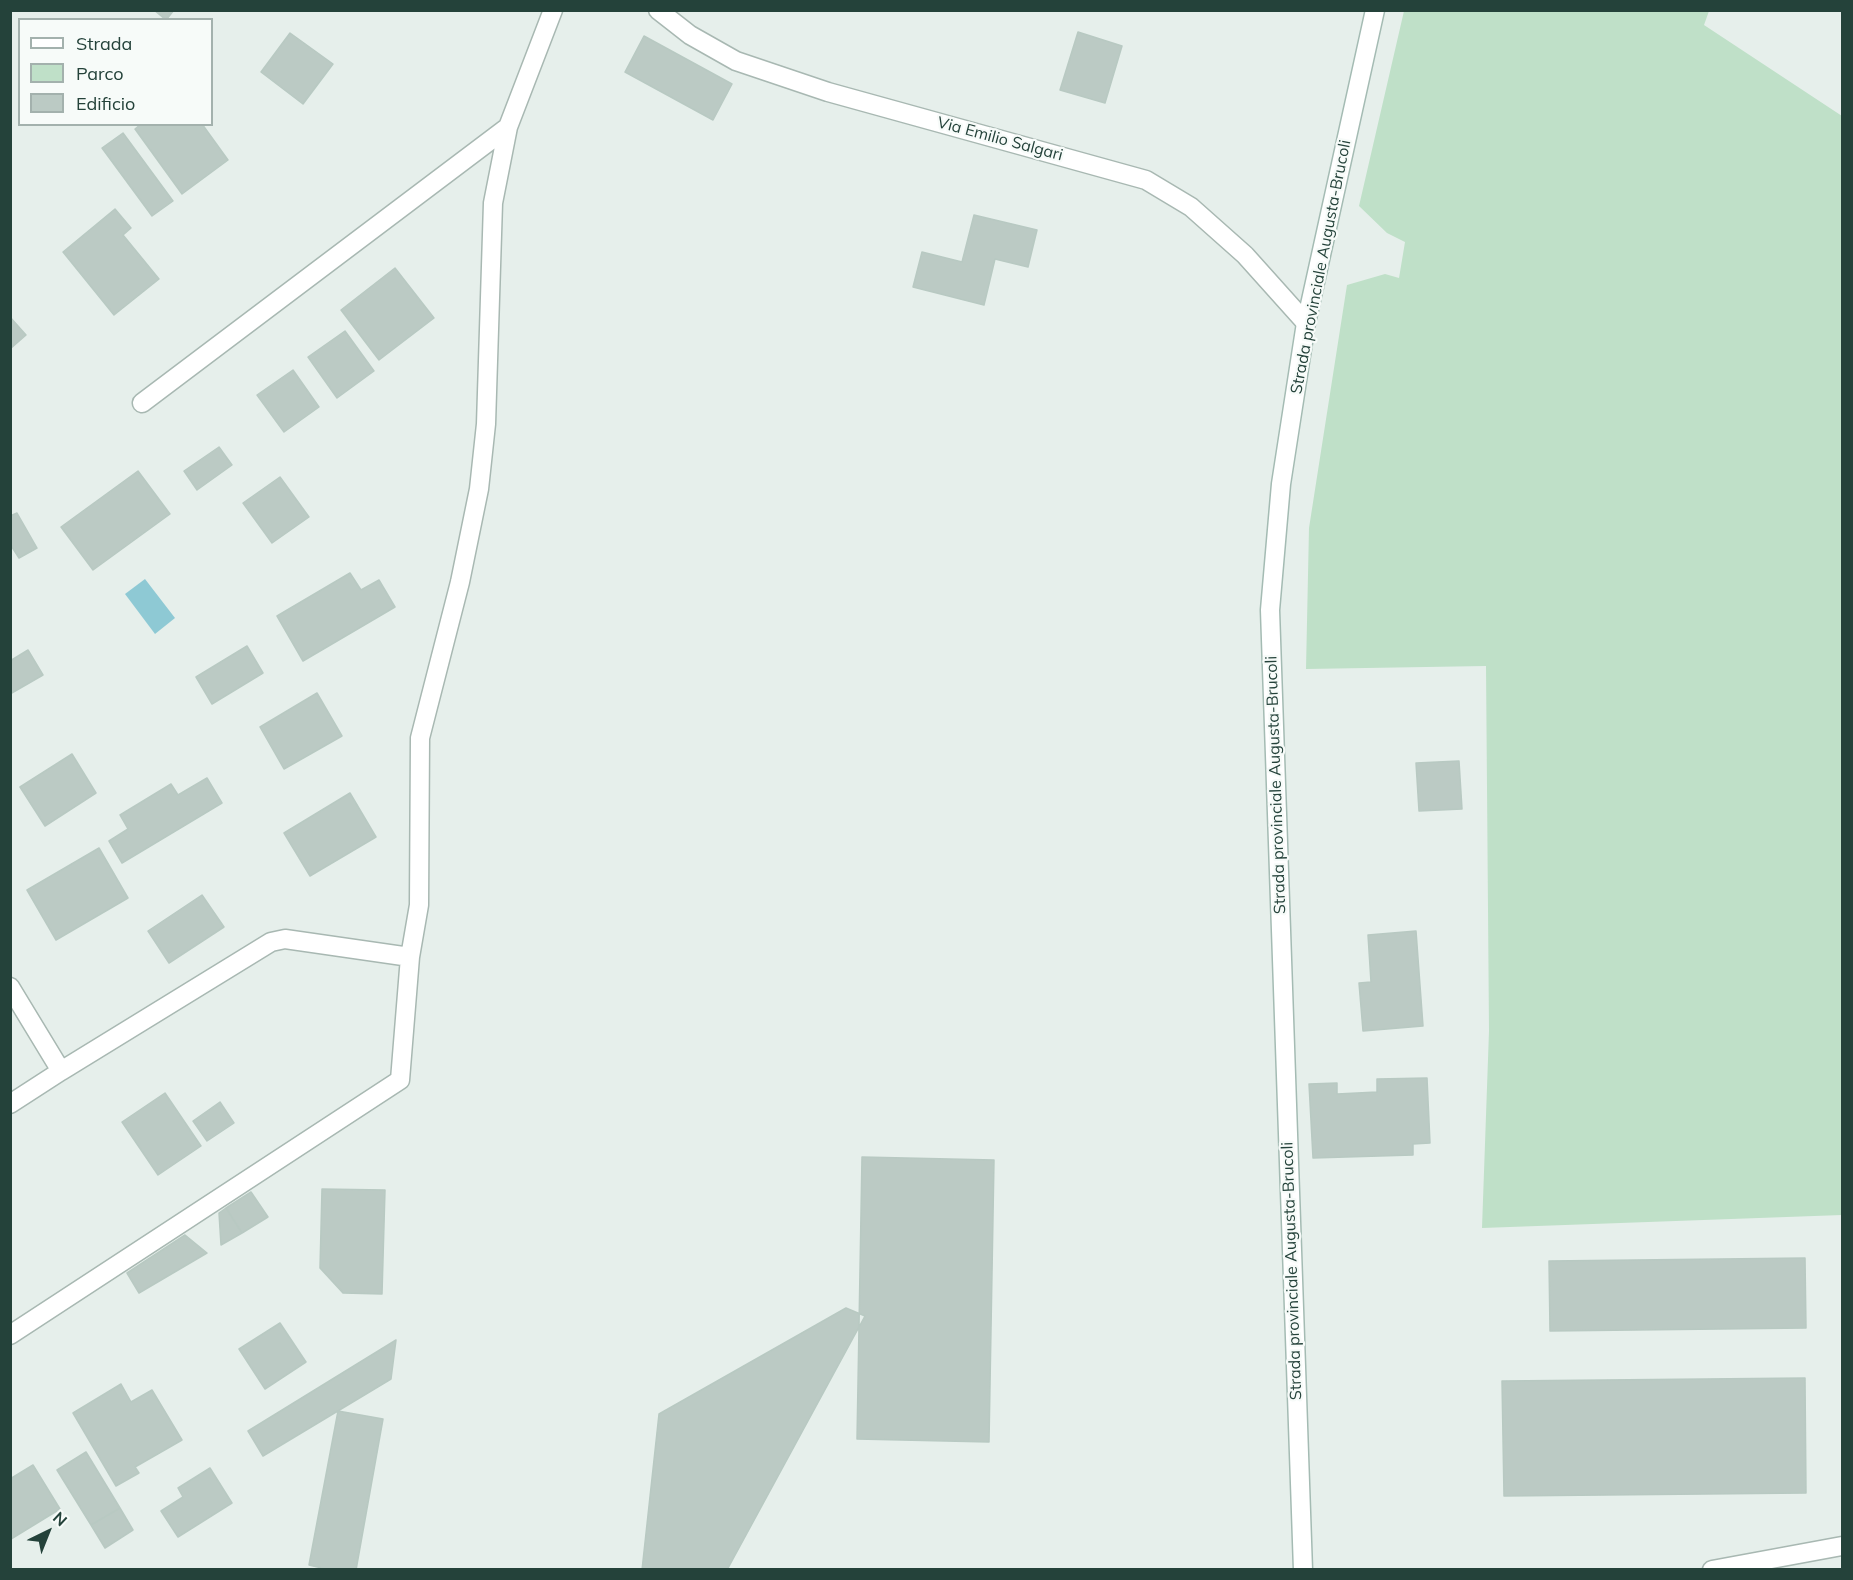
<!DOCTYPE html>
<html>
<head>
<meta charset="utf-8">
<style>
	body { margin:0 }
	#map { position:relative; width:1853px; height:1580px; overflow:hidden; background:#e6efeb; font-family:Mulish,sans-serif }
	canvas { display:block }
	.frame { position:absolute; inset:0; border:12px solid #24423a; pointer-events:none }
	.legend { position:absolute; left:18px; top:18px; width:195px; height:108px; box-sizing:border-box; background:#f7fbf9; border:2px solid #a3b1ad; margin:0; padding:8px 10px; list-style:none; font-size:18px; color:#24423a }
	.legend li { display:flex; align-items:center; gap:12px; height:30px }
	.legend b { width:30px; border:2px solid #a3b1ad }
	.north { position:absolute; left:18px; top:1502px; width:60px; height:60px; -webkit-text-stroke:4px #f7fbf9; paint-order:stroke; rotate:43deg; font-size:16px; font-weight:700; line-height:24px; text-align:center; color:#24423a }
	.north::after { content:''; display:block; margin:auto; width:21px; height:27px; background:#24423a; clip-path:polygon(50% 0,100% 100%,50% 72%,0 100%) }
</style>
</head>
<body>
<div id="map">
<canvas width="1853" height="1580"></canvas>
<div class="frame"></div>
<ul class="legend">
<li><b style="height:8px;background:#fff"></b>Strada</li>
<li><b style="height:16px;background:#bfe0c8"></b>Parco</li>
<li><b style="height:16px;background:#bbcac4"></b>Edificio</li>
</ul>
<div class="north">N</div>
</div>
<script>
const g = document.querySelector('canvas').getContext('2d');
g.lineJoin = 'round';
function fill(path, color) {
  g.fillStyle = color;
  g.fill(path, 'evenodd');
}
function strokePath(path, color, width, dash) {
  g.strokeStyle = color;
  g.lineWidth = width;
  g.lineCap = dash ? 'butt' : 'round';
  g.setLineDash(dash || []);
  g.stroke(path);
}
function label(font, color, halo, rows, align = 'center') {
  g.font = font + ' Mulish,sans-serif';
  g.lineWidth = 4.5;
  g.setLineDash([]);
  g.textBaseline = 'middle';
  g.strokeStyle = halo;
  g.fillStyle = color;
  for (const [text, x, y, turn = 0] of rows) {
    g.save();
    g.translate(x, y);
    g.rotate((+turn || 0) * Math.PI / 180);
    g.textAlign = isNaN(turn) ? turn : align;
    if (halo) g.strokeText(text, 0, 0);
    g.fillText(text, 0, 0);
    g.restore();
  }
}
fill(new Path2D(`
	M1404,11h305l-5,14 138,91v1099l-360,13 7,-197 -3,-365 -180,3 3,-141 38,-243 38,-11 14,4 6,-36 -18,-9 -28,-27z`), '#bfe0c8');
fill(new Path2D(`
	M145,579l30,39 -20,16 -30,-40z`), '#8ec9d4');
const building = new Path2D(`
	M154,10h20l-8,10z
	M1078,32l44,14 -17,57 -45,-13z
	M290,33l43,31 -30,40 -42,-32z
	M644,36l88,48 -19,36 -88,-48z
	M141,124h61l26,36 -46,34 -47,-65z
	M123,133l50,68 -21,15 -50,-68z
	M115,209l16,19 -8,7 36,44 -45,36 -51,-63z
	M974,215l63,15 -9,37 -33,-8 -11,46 -71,-18 9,-35 40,10z
	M395,268l39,50 -55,42 -38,-50z
	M10,317l16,18 -16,14z
	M345,331l29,40 -37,27 -29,-41z
	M293,370l26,37 -35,25 -27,-37z
	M219,447l13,18 -35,25 -13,-19z
	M138,471l32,43 -77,56 -32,-43z
	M280,477l29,40 -37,26 -29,-40z
	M17,513l20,35 -18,10 -9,-14v-28z
	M350,573l11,17 18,-10 16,27 -92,54 -26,-45z
	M247,646l16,27 -51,31 -16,-27z
	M28,650l15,25 -33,19v-33z
	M317,693l25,43 -58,33 -24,-42z
	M72,754l24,39 -51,33 -25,-39z
	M1459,761l3,48 -43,2 -3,-48z
	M207,778l15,25 -100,60 -13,-22 19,-12 -8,-14 51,-31 7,11z
	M350,793l26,44 -66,39 -26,-43z
	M99,848l29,50 -72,42 -29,-50z
	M202,895l22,32 -55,36 -21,-32z
	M1416,931l7,95 -60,5 -4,-48 12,-1 -3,-47z
	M1427,1078l3,65 -17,1v11l-100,3 -4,-74 28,-1v11l40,-2v-13z
	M165,1093l36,53 -43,29 -36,-53z
	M220,1102l14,21 -27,18 -14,-20z
	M862,1157l132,3 -5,282 -132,-3z
	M322,1189l63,1 -3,104 -39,-1 -23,-25z
	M251,1192l17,25 -26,16 -16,-25z
	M226,1208l16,25 -21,12 -2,-32z
	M185,1235l22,18 -68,40 -12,-20z
	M1805,1258l1,70 -256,3 -1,-70z
	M846,1308l19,8 -138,254h-85l17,-156z
	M280,1323l26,39 -41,27 -26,-40z
	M396,1340l-5,39 -128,77 -15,-25z
	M1805,1378l1,115 -302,3 -2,-115z
	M121,1384l10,18 21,-12 30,50 -47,27 4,6 -23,13 -43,-73z
	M338,1411l45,8 -27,151h-26l-21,-5z
	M86,1452l34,56 -29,17 -34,-55z
	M33,1465l27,44 -49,30 -1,-60z
	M210,1468l22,35 -54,34 -17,-26 22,-14 -5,-9z
	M120,1508l13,22 -28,18 -14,-23z`);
fill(building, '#bbcac4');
strokePath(building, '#b8c9c2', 1.5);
const street = new Path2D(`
	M658,10l32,25 46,26 92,31 318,88 45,27 54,48 61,68
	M142,403l366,-276
	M10,987l51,84
	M10,1104l51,-33 210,-129 14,-3 125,18 9,-52 1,-167 40,-156 19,-93 7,-65 7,-221 15,-76 45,-117
	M10,1335l390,-255 10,-123
	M1712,1570l130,-24`);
const secondary = new Path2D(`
	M1303,1570l-33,-960 11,-126 25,-161 69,-313`);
strokePath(street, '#a8b8b2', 21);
strokePath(secondary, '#a4bbb3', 21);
strokePath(street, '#fff', 18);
strokePath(secondary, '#fff', 18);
label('16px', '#24423a', '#f7fbf9', [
	["Via Emilio Salgari",1000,139,15],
	["Strada provinciale Augusta-Brucoli",1321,267,-79],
	["Strada provinciale Augusta-Brucoli",1276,785,-92],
	["Strada provinciale Augusta-Brucoli",1292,1271,-92]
]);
</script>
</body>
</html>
